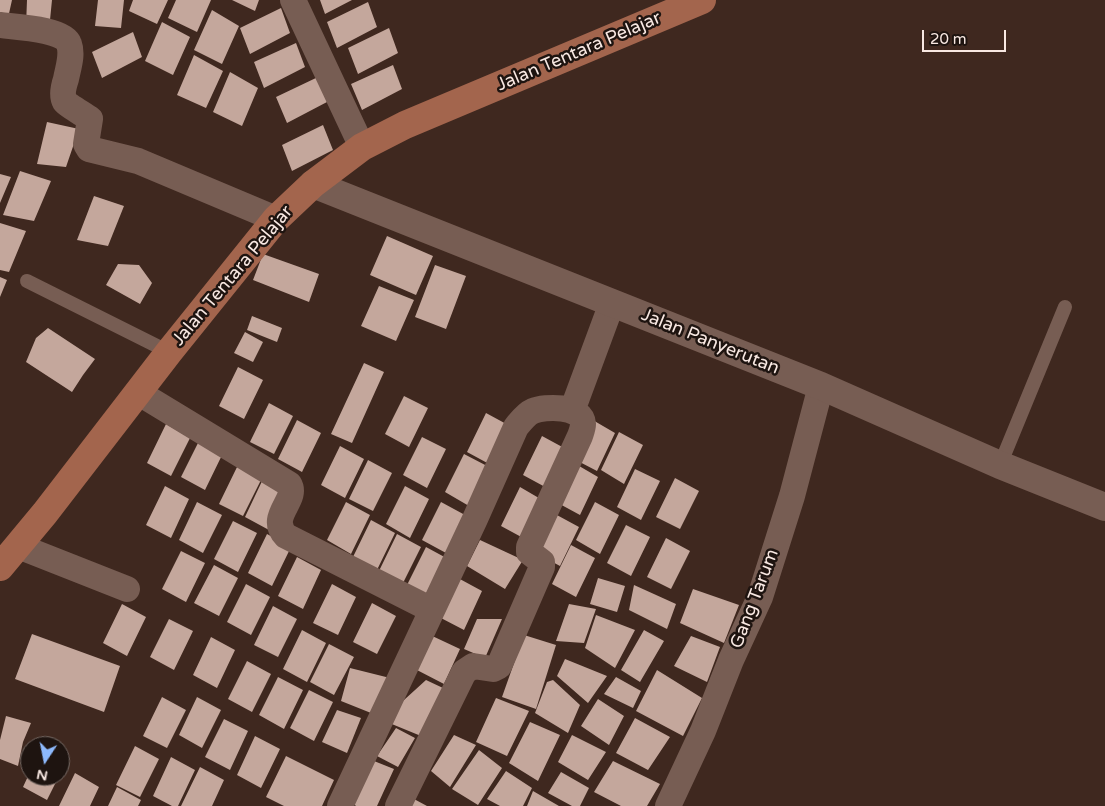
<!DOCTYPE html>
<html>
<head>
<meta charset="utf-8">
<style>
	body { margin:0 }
	#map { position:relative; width:1105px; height:806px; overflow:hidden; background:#3f281f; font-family:"Varela Round",sans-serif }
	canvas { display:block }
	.north { position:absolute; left:20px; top:736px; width:50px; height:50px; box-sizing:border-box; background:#1e1410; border:1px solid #756964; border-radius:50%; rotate:191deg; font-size:14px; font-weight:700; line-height:20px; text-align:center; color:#f8e8e2 }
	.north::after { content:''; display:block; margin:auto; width:18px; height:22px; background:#8db9fc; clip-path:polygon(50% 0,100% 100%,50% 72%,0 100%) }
	.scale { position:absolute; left:922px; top:30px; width:84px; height:22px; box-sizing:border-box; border:2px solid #f8e8e2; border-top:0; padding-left:6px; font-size:15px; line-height:18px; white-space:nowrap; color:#f8e8e2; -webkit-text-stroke:4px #1e1410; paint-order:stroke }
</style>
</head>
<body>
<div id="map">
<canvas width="1105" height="806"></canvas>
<div class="north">N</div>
<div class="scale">20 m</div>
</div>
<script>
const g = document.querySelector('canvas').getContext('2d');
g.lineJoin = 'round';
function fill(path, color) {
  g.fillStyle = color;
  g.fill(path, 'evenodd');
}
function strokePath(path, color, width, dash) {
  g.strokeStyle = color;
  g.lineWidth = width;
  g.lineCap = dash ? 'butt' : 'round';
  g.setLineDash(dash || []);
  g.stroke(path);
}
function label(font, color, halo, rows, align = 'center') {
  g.font = font + ' "Varela Round",sans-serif';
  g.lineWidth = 5;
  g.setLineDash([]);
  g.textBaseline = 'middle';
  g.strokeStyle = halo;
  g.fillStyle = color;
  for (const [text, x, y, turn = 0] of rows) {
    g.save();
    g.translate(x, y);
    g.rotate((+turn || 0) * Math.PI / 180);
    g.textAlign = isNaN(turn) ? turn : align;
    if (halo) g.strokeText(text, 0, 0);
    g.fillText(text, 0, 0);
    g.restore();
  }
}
fill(new Path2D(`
	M0,0h12l-4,18 -8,-2z
	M27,0h25l-3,30 -23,-4z
	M98,0h26l-3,28 -26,-2z
	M133,0h35l-11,24 -28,-13z
	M176,0h35l-14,32 -29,-14z
	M232,0h27l-4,11z
	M320,0h32l-27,14z
	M368,2l9,25 -40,21 -10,-26z
	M281,8l9,25 -40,21 -10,-26z
	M212,10l27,16 -17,38 -28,-14z
	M162,22l28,15 -17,38 -28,-14z
	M389,28l9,25 -40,21 -10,-26z
	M133,32l9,25 -40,21 -10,-26z
	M296,43l9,24 -41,21 -10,-26z
	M194,55l29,16 -17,37 -29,-13z
	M393,65l9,24 -40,21 -11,-26z
	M230,72l28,16 -16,38 -29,-14z
	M318,77l9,25 -40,21 -11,-26z
	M47,122l32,7 -13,38 -29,-3z
	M323,125l10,25 -41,21 -10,-26z
	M20,171l31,10 -17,40 -31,-6z
	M0,174l11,3 -11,26z
	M94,196l30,10 -16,40 -31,-6z
	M0,223l26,8 -17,41 -9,-2z
	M387,236l46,20 -17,39 -46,-20z
	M263,254l56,20 -10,28 -56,-22z
	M118,264l21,1 13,18 -12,21 -34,-19z
	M435,265l31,11 -20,53 -31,-12z
	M0,277l7,3 -7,17z
	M379,286l35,14 -18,41 -35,-15z
	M252,316l30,12 -5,14 -30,-12z
	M48,328l47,31 -12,16 -11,17 -46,-30 10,-24z
	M245,332l18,10 -10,20 -19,-9z
	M364,363l20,9 -32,71 -21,-9z
	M238,367l25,13 -19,39 -25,-13z
	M404,396l24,12 -19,39 -24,-13z
	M269,403l24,13 -19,38 -24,-12z
	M486,413l24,13 -19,39 -24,-13z
	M591,419l24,14 -18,38 -25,-13z
	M297,420l24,13 -19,39 -24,-13z
	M166,424l24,14 -19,38 -24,-13z
	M619,432l24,13 -19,39 -23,-14z
	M542,436l24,13 -19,39 -24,-13z
	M422,437l24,12 -19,39 -24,-13z
	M200,439l24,12 -19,39 -24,-13z
	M340,446l24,13 -19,39 -24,-13z
	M464,454l25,13 -20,39 -24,-14z
	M368,460l24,13 -19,38 -24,-12z
	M574,463l24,14 -18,38 -24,-13z
	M238,465l24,13 -19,38 -24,-12z
	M635,469l25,12 -19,39 -24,-13z
	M675,478l24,13 -19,38 -24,-12z
	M263,479l24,13 -18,38 -24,-13z
	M165,486l24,13 -18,39 -25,-13z
	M405,486l24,13 -19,39 -24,-14z
	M520,487l24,14 -19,38 -24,-13z
	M197,502l25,13 -19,38 -24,-13z
	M346,502l24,13 -19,39 -24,-14z
	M441,502l24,13 -19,38 -24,-13z
	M595,502l24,13 -19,39 -24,-14z
	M555,514l24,13 -19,39 -24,-13z
	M371,520l24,13 -19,39 -24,-13z
	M233,521l24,12 -19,39 -24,-13z
	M626,525l24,12 -19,39 -24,-13z
	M267,534l24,13 -19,39 -24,-13z
	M397,534l24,13 -19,38 -24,-12z
	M666,538l24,13 -19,38 -24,-12z
	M480,540l43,20 -18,29 -38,-23z
	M571,545l24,13 -19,39 -24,-13z
	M426,547l24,13 -19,38 -24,-13z
	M181,551l24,12 -19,39 -24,-13z
	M297,557l24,13 -18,39 -25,-13z
	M214,565l24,13 -19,38 -25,-13z
	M458,578l24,13 -18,39 -25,-13z
	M598,578l27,8 -8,26 -27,-8z
	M246,584l24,13 -19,38 -24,-13z
	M332,584l24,13 -18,38 -25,-12z
	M634,585l42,19 -9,25 -38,-19z
	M693,589l46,16 -15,38 -44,-20z
	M372,603l24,13 -19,38 -24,-12z
	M122,604l24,13 -19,39 -24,-13z
	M569,604l27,5 -12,34 -28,-2z
	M273,606l24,13 -19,38 -24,-12z
	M596,615l39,15 -20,38 -30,-20z
	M169,619l24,12 -19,39 -24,-13z
	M477,619h25l-17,39 -21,-9z
	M302,630l24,13 -19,39 -24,-13z
	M644,630l20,11 -24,41 -19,-12z
	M32,634l88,32 -16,46 -89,-33z
	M428,634l32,15 -16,35 -29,-15z
	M524,635l32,10 -20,64 -34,-12z
	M691,636l29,11 -13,35 -33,-16z
	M211,637l24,13 -18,38 -24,-13z
	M329,644l25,13 -20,38 -24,-13z
	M565,659l42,17 -19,27 -31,-27z
	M247,661l24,13 -19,38 -24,-13z
	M350,668l44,11 -18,36 -35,-14z
	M657,670l45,28 -19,38 -47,-25z
	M278,677l25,13 -19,39 -25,-14z
	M616,677l25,14 -8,17 -29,-14z
	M426,680l17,8 -22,48 -39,-16z
	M553,680l27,25 -12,28 -33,-20 12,-31z
	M309,690l24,12 -19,39 -24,-13z
	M162,697l24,13 -19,38 -24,-12z
	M197,697l24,13 -19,38 -23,-13z
	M496,698l33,13 -22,45 -31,-14z
	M598,699l26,17 -15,29 -28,-19z
	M337,710l24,8 -14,35 -25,-11z
	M6,716l25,7 -8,19 -5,24 -18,-7v-19z
	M635,718l35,19 -22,33 -32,-17z
	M224,719l24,12 -18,39 -25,-13z
	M530,722l30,13 -22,46 -29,-18z
	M396,728l19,10 -17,29 -21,-11z
	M454,735l22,10 -26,42 -19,-16z
	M572,735l34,17 -18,28 -30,-18z
	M255,736l25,13 -19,39 -24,-13z
	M135,746l24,13 -19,38 -24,-12z
	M479,750l23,18 -24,37 -26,-16z
	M286,756l48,24 -12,26h-38l-18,-9z
	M171,757l24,13 -17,36h-6l-19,-10z
	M60,759l6,3 -6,12z
	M369,759l25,10 -17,37h-21l-5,-5z
	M613,761l47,23 -13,22h-26l-27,-14z
	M200,767l24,13 -12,26h-31z
	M506,771l26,17 -9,18h-23l-13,-7z
	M30,772v4h29l-12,24 -24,-13z
	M561,772l28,16 -9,18h-8l-24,-13z
	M75,773l24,14 -9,19h-31z
	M117,787l24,13 -3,6h-30z
	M533,791l26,15h-32z
	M414,799l13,7h-18z`), '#c4a79c');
strokePath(new Path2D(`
	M27,281l142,71
	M1000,465l65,-158`), '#775d53', 14);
strokePath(new Path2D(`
	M293,0l69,147
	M0,25c15,2 64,4 69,19 4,11 -1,24 -3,35 -2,6 -5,16 -1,23 1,2 21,14 25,17l-4,25 3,5 49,12 138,58
	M139,393l150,91c10,16 -22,32 -3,52l146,74
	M572,411l40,-108
	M18,546l109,43
	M340,806l135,-287 41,-92c5,-6 10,-13 17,-16 12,-5 49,-6 50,13 0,4 -2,9 -3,12l-51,111v5l13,10v5l-43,99 -6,3 -20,-3 -9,6 -66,134
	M668,806l35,-75 28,-71 29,-63 32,-101 29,-110`), '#775d53', 26);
strokePath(new Path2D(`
	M313,184l508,202 179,79 105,42`), '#775d53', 28);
strokePath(new Path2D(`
	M0,567l45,-54 124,-161 107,-133 37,-35 49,-37 43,-22 297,-125`), '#a3654d', 28);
label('18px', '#f8e8e2', '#1e1410', [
	["Jalan Tentara Pelajar",579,52,-23],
	["Jalan Tentara Pelajar",233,276,-50],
	["Jalan Panyerutan",710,342,22],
	["Gang Tarum",755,599,-69]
]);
</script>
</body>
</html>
